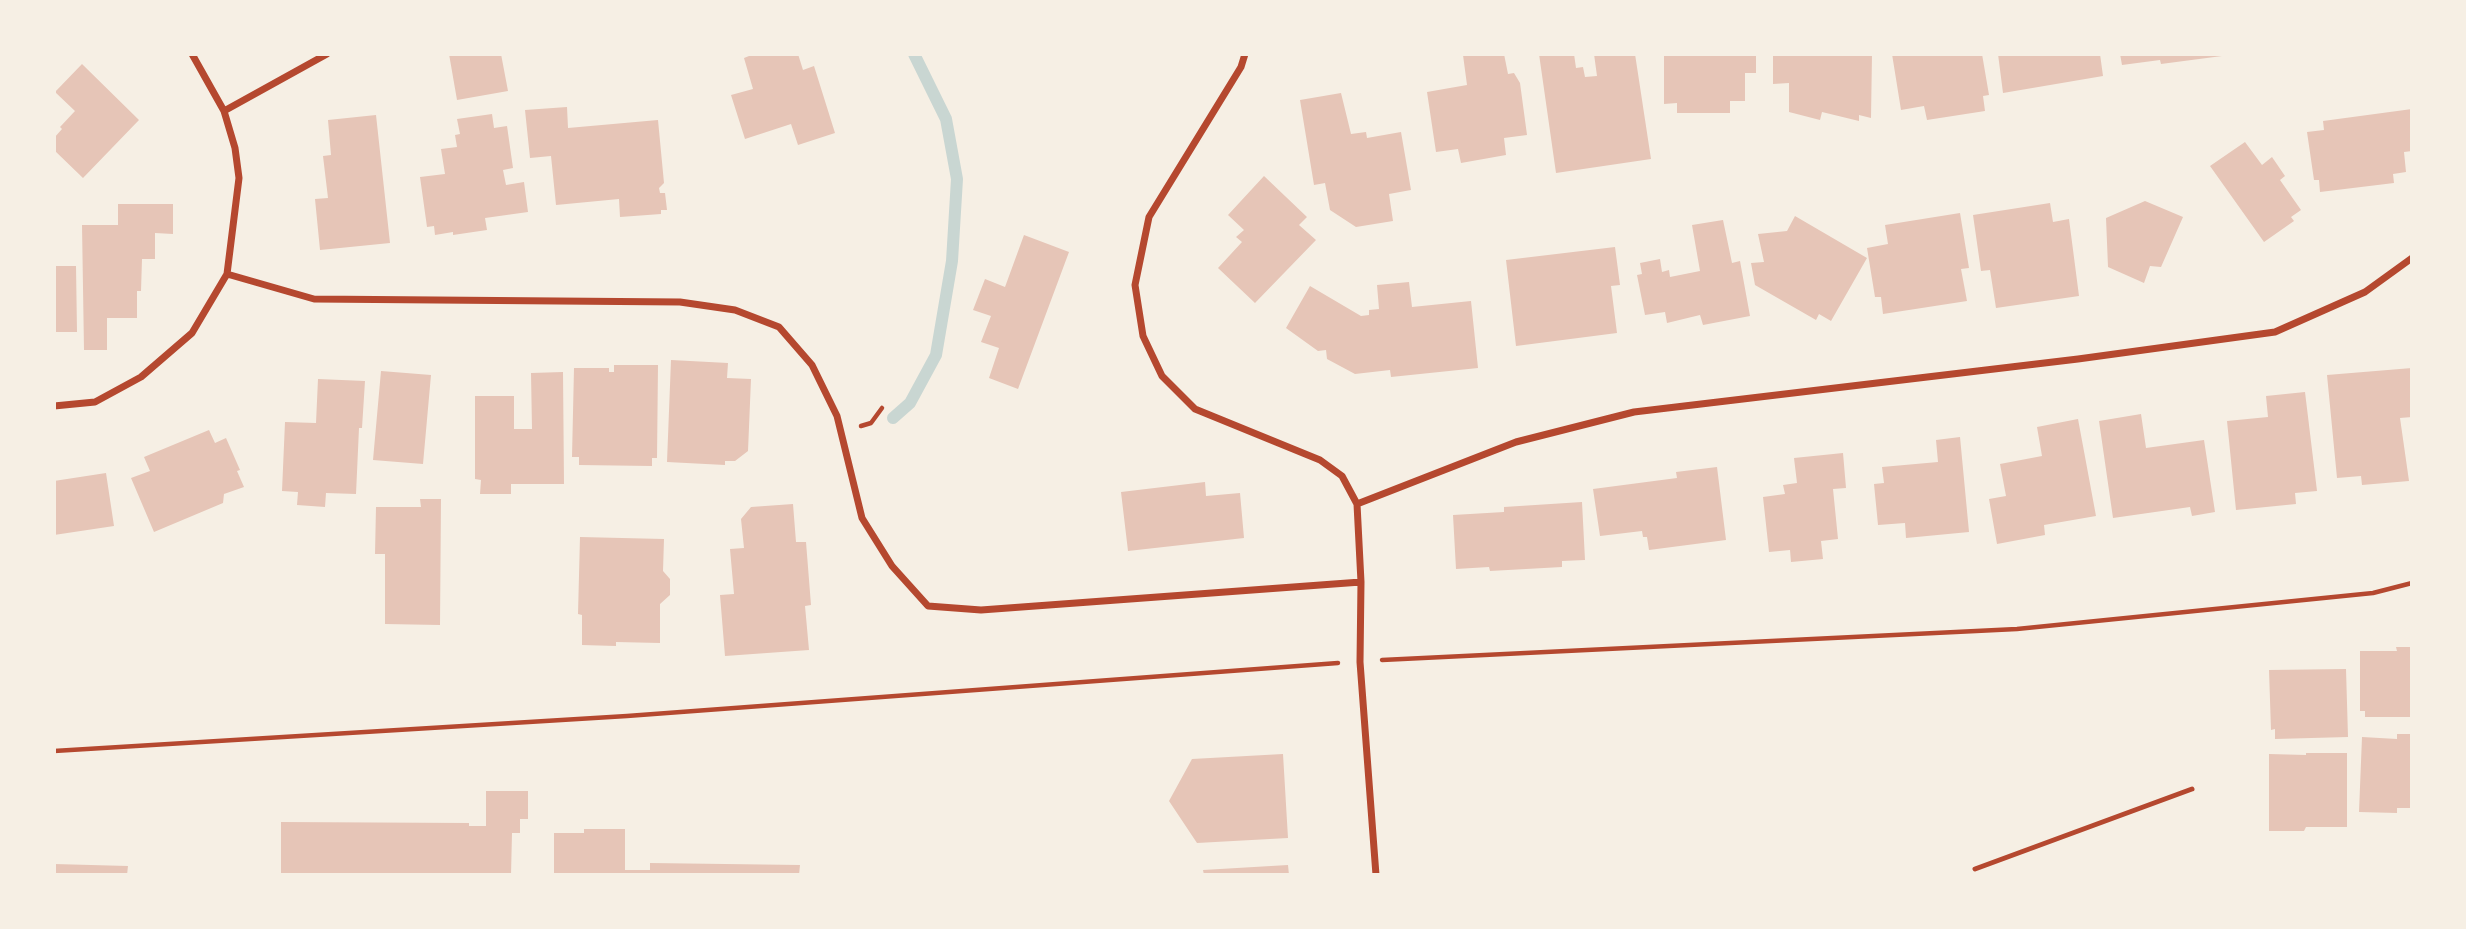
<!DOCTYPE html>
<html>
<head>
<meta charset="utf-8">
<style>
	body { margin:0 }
	#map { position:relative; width:2466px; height:929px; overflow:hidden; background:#f6efe4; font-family:Karla,sans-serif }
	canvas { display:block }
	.frame { position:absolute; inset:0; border:56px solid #f6efe4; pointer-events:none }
</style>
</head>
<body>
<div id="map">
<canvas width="2466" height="929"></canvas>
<div class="frame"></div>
</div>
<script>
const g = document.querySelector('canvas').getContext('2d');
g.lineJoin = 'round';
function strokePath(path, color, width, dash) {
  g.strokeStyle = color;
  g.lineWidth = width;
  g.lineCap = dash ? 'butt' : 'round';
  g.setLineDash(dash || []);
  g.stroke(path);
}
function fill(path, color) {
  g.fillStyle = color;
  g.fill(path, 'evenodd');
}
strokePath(new Path2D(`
	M893,418l17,-15 26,-48 16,-94 5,-82 -11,-60 -32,-65`), '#c9d6d2', 12);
fill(new Path2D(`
	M449,54h52l7,37 -51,9z
	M754,54h44l5,16 11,-4 21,67 -37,12 -7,-21 -46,15 -14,-44 22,-6 -9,-31z
	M1472,54h32l4,20 6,-1 6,10 7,52 -23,3 2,17 -45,8 -3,-14 -22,3 -9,-60 40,-7 -4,-30z
	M1539,54h35l2,14 7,-1 2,10 12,-1 -3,-22h41l16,105 -95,14z
	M1664,54h92v19h-11v28h-15v12h-53v-10l-13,1z
	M1773,54h99l-1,64 -12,-3v6l-37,-9 -2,8 -31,-8v-29l-16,1z
	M1892,54h90l7,41 -6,1 2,15 -58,9 -3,-14 -23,4z
	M1998,54h102l3,22 -100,17z
	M2120,54h102v2l-61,8 -1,-4 -38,5z
	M82,64l57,56 -56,58 -29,-28v-12l8,-9 -2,-2 15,-16 -20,-19z
	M1341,93l10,41 15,-2 1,6 34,-6 10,58 -22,4 4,27 -37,6 -26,-17 -5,-27 -11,2 -14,-85z
	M567,107l1,21 90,-8 6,63 -5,5 1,5h5l2,17h-6v4l-41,3 -1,-18 -63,6 -5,-49 -21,2 -5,-48z
	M2412,109v42l-8,1 2,20 -13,2 1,9 -74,9 -1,-12h-5l-7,-48 17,-2 -1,-9z
	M492,114l2,14 13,-2 6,42 -10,2 3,15 18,-3 4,30 -43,6 2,12 -34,5v-3l-18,3 -1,-9 -7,1 -7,-50 25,-3 -4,-25 16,-2 -2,-12 5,-1 -3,-15z
	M376,115l14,128 -70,7 -5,-51 13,-1 -5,-42 8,-1 -3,-35z
	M2245,142l17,23 10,-8 13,19 -5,4 21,30 -10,7 3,4 -30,21 -54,-76z
	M1264,176l43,41 -8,8 17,15 -61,63 -37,-35 24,-26 -6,-5 8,-7 -16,-15z
	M2145,201l38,16 -22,50 -11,-1 -6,17 -36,-16 -2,-49z
	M2050,203l3,19 16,-3 10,77 -83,12 -6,-38 -9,1 -8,-56z
	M118,204h55v30l-18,-1v26h-13l-1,32h-4v27h-30v32h-23l-2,-125h36z
	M1960,213l9,55 -8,1 6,32 -84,13 -2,-17h-6l-8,-49 21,-4 -3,-19z
	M1795,216l72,42 -36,63 -12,-7 -3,6 -61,-35 -4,-22 13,-1 -6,-28 29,-3z
	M1723,220l9,43 8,-2 10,55 -47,9 -3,-10 -33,8 -2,-11 -20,3 -8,-40 5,-1 -2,-11 20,-4 2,13 7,-2 1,7 30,-6 -8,-46z
	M1024,235l45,17 -51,137 -29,-11 10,-30 -18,-6 10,-26 -18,-6 12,-31 20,8z
	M1615,247l5,38 -9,1 6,47 -101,13 -10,-86z
	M54,266h22l1,66h-23z
	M1409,282l3,25 59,-6 7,67 -87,9 -1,-7 -35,4 -28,-15 -1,-9 -8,1 -32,-23 24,-42 51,30 8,-1v-5l10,-1 -2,-24z
	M671,360l57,3 -1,15 24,1 -3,72 -13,10h-10v4l-58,-3z
	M614,365h44l-1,93h-5v8l-73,-1v-8h-7l2,-89h35v4h5z
	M2412,368v49l-12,1 9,63 -47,4 -1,-9 -24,2 -10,-103z
	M381,371l50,4 -8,89 -50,-4z
	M563,372l1,112h-53v10h-31l1,-14 -6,-1v-83h39v33h18l-1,-56z
	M318,379l47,2 -3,47h-3l-3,66 -30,-1 -1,14 -28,-2 1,-13 -16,-1 3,-69 31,1z
	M2305,392l12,99 -22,2 1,11 -60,6 -9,-89 41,-4 -2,-21z
	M2141,414l5,34 58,-8 11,72 -23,4 -2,-9 -77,11 -14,-97z
	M2078,419l18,97 -52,9 1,10 -48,9 -8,-45 17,-3 -6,-32 42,-8 -5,-29z
	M209,430l6,13 11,-5 14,32 -3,1 7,16 -20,7 -1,9 -69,29 -23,-54 19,-7 -6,-14z
	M1960,437l9,95 -63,6 -1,-15 -27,2 -4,-41 10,-1 -2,-16 56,-5 -2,-22z
	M1843,453l3,35 -13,1 5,50 -17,2 2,18 -32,3 -1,-12 -21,2 -6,-55 22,-3 -2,-9 14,-2 -3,-25z
	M1717,467l9,73 -77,10 -2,-13h-4l-1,-6 -42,5 -7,-47 84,-11 -1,-6z
	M106,473l8,53 -60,9v-54z
	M1205,482l1,14 34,-3 4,45 -116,13 -7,-59z
	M420,499h21l-1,126 -55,-1v-70h-10l1,-47h45z
	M1582,502l3,58 -23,1v6l-72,4 -1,-4 -33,2 -3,-54 51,-3v-5z
	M793,504l3,38h10l5,63 -6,1 4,44 -84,6 -5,-61 14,-1 -4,-45 14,-1 -3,-29 10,-12z
	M580,537l84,2 -1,32 7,8v16l-10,9v39l-44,-1v4l-34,-1v-30l-4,-1z
	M2396,647h16v70h-47v-6h-5v-60h37z
	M2346,669l2,68 -73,2v-10l-4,1 -2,-60z
	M2397,734h15v74h-15v5l-38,-1 3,-75 35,2z
	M2306,753h41v74h-41l-2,4h-35v-77l37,1z
	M1283,754l5,84 -91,5 -28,-42 23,-42z
	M486,791h42v28h-8v14h-8l-1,42h-230v-53l188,1v3h17z
	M584,829h41v41h25v-7l150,2 -1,10h-245v-42h30z
	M54,864l74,2 -1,9h-73z
	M1288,865l1,10h-85l-1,-5z`), '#e6c5b7');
strokePath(new Path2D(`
	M861,426l10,-3 11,-15
	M1382,660l635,-31 356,-36 39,-10
	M54,751l573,-35 711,-53`), '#b5482f', 4.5);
strokePath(new Path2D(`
	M1975,869l217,-80`), '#b5482f', 5);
strokePath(new Path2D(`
	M1245,54l-4,13 -92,150 -14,68 8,51 19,40 33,33 125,51 22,16 15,28 4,78 -1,80 16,213
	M224,111l103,-57
	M227,274l87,25 366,3 55,8 44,17 33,38 25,51 25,102 30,48 36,40 53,4 380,-28
	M54,406l41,-4 46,-25 51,-44 35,-59 12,-96 -4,-30 -11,-37 -32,-57
	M1357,504l159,-62 118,-30 444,-53 197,-27 90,-40 47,-34`), '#b5482f', 7);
</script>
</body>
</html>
